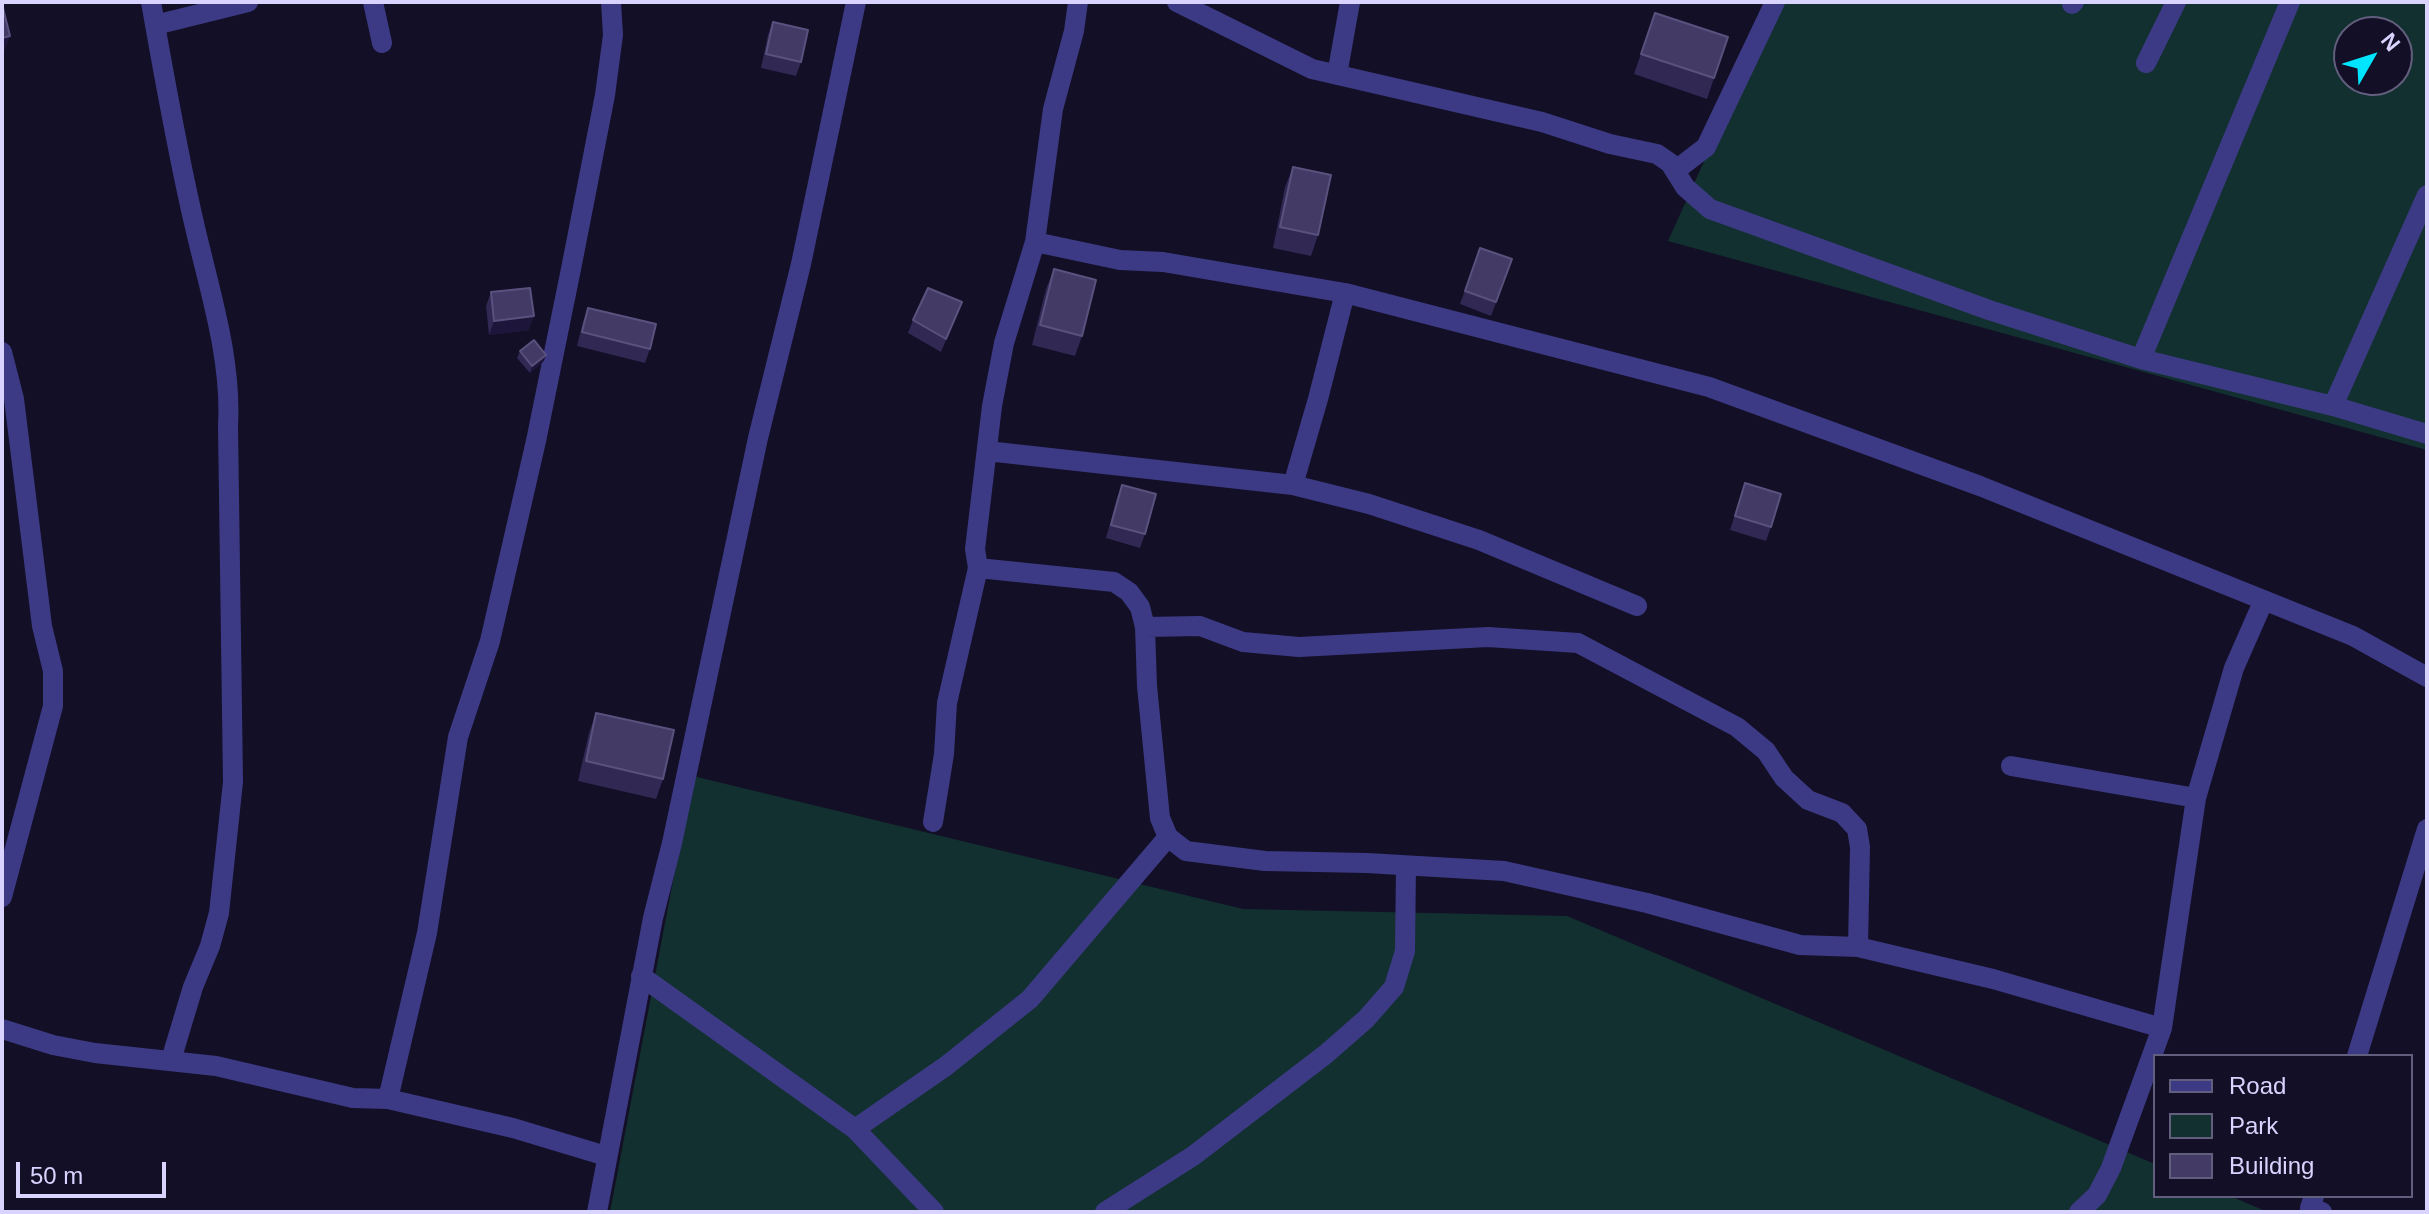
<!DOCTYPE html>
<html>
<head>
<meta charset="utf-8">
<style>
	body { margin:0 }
	#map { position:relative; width:2429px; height:1214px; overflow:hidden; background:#130f26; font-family:Arial,sans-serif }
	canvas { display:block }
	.frame { position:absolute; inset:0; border:4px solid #d9d4ff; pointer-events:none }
	.legend { position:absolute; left:2153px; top:1054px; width:260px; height:144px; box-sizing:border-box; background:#130f26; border:2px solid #625e7d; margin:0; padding:10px 14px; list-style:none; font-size:24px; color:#d9d4ff }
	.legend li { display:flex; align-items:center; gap:16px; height:40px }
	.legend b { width:40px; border:2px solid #625e7d }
	.north { position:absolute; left:2333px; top:16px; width:80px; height:80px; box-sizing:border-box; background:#130f26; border:2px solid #625e7d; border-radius:50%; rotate:51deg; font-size:22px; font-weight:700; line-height:32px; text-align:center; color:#d9d4ff }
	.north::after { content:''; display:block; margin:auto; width:28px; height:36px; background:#00e5ff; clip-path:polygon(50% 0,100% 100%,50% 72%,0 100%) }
	.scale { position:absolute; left:16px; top:1162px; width:150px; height:36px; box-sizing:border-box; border:4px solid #d9d4ff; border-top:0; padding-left:10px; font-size:24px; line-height:28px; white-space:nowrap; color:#d9d4ff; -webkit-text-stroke:6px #130f26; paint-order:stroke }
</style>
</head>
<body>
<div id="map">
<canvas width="2429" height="1214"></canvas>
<div class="frame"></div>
<ul class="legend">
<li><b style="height:10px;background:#3d3a85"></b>Road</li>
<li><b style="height:22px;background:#12302f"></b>Park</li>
<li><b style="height:22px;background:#433a66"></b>Building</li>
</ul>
<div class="north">N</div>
<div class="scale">50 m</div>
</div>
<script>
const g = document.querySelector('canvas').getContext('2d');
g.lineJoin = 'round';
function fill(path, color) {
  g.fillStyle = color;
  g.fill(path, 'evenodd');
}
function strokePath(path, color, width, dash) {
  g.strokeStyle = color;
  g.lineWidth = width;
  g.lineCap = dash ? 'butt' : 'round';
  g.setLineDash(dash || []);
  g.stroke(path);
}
fill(new Path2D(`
	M1776,2h651v448l-759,-209zM2349,32h48v48h-48z
	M693,776l550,133 324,7 588,248v32h75l38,16h-1658z`), '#12302f');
strokePath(new Path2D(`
	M151,2c13,74 26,148 43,221 15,66 38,135 34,203l5,356 -14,131 -9,33 -17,41 -22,73
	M373,2l9,41
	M1078,2l-4,29 -21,78 -18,133 85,18 43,2 182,31 364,94 271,99 373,150 74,41
	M1177,2l135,67 230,53 68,22 47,10 13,9 15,24 25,22 279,101 152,49 192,47 94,28
	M2072,4l2,-2
	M155,25l93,-23
	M2146,63l30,-61
	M1337,75l13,-73
	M1676,170l30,-23 69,-145
	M2,352l12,47 28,227 11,45v35l-51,191
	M2141,359l149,-357
	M2333,406l94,-211
	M987,451l306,34 76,19 110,36 158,66
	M1293,485l25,-86 27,-106
	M978,568l136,14 15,10 11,15 5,20 2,59 13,132 8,19 18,14 79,10 102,2 137,8 143,32 153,42 58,2 135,32 169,49
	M1145,627l55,-1 43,16 56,5 189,-10 90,6 159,84 29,24 18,27 24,22 34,13 15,16 3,18 -2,100
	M2011,766l185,32
	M933,822l11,-68 3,-51 31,-135 -3,-19 17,-143 12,-63 31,-101
	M641,976l214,153 79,83
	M2,1029l51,16 42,8 121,13 137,32 35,1 39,-166 31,-196 32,-96 46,-200 35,-172 34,-174 8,-60 -2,-33
	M2357,1056l70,-227
	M388,1099l125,29 93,28
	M855,1129l91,-63 84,-67 138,-162
	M2314,1196l-4,12 12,4
	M597,1212l56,-294 19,-75 86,-405 43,-174 55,-262
	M1105,1212l88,-56 133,-102 40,-35 28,-32 11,-36 1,-85
	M2079,1212l18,-17 14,-27 51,-140 34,-230 38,-130 29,-66`), '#3d3a85', 20);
fill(new Path2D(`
	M1655,13l59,65 -7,21 -73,-25z
	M773,22l28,40 -5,14 -35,-8 7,-33z
	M1293,167l25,68 -7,21 -38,-8 12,-61z
	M1480,248l32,11 -21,57 -31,-12z
	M1054,269l28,67 -7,20 -43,-11 14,-56z
	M491,292l38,38 -40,5 -3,-29z
	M962,302l-21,50 -33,-19 5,-13z
	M588,308l62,41 -5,14 -68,-17 6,-24z
	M520,351l24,10 -14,12 -13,-15z
	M1745,483l26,44 -5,14 -36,-11z
	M1122,485l23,49 -5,14 -34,-10 11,-40z
	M596,713l67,66 -7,20 -78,-18 11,-48z`), '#312854');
fill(new Path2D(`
	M10,36l-5,14 -3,1v-13z
	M534,316l-5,14 -40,5 5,-14z
	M546,355l-2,6 -14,12 2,-7z`), '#1d163a');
const building = new Path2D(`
	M2,4l8,32 -8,2z
	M1655,13l73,24 -14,41 -73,-24z
	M773,22l35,8 -7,32 -35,-8z
	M1293,167l38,8 -13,60 -38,-8z
	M1480,248l32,11 -16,43 -31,-11z
	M1054,269l42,11 -14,56 -42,-11z
	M530,288l4,28 -40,5 -3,-29z
	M928,288l34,14 -16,37 -33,-19z
	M588,308l68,16 -6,25 -68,-17z
	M534,340l12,15 -14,11 -12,-15z
	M1745,483l36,11 -10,33 -36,-11z
	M1122,485l34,9 -11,40 -34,-9z
	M596,713l78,17 -11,49 -77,-18z`);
fill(building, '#433a66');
strokePath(building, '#5a527e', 2);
</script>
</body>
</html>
